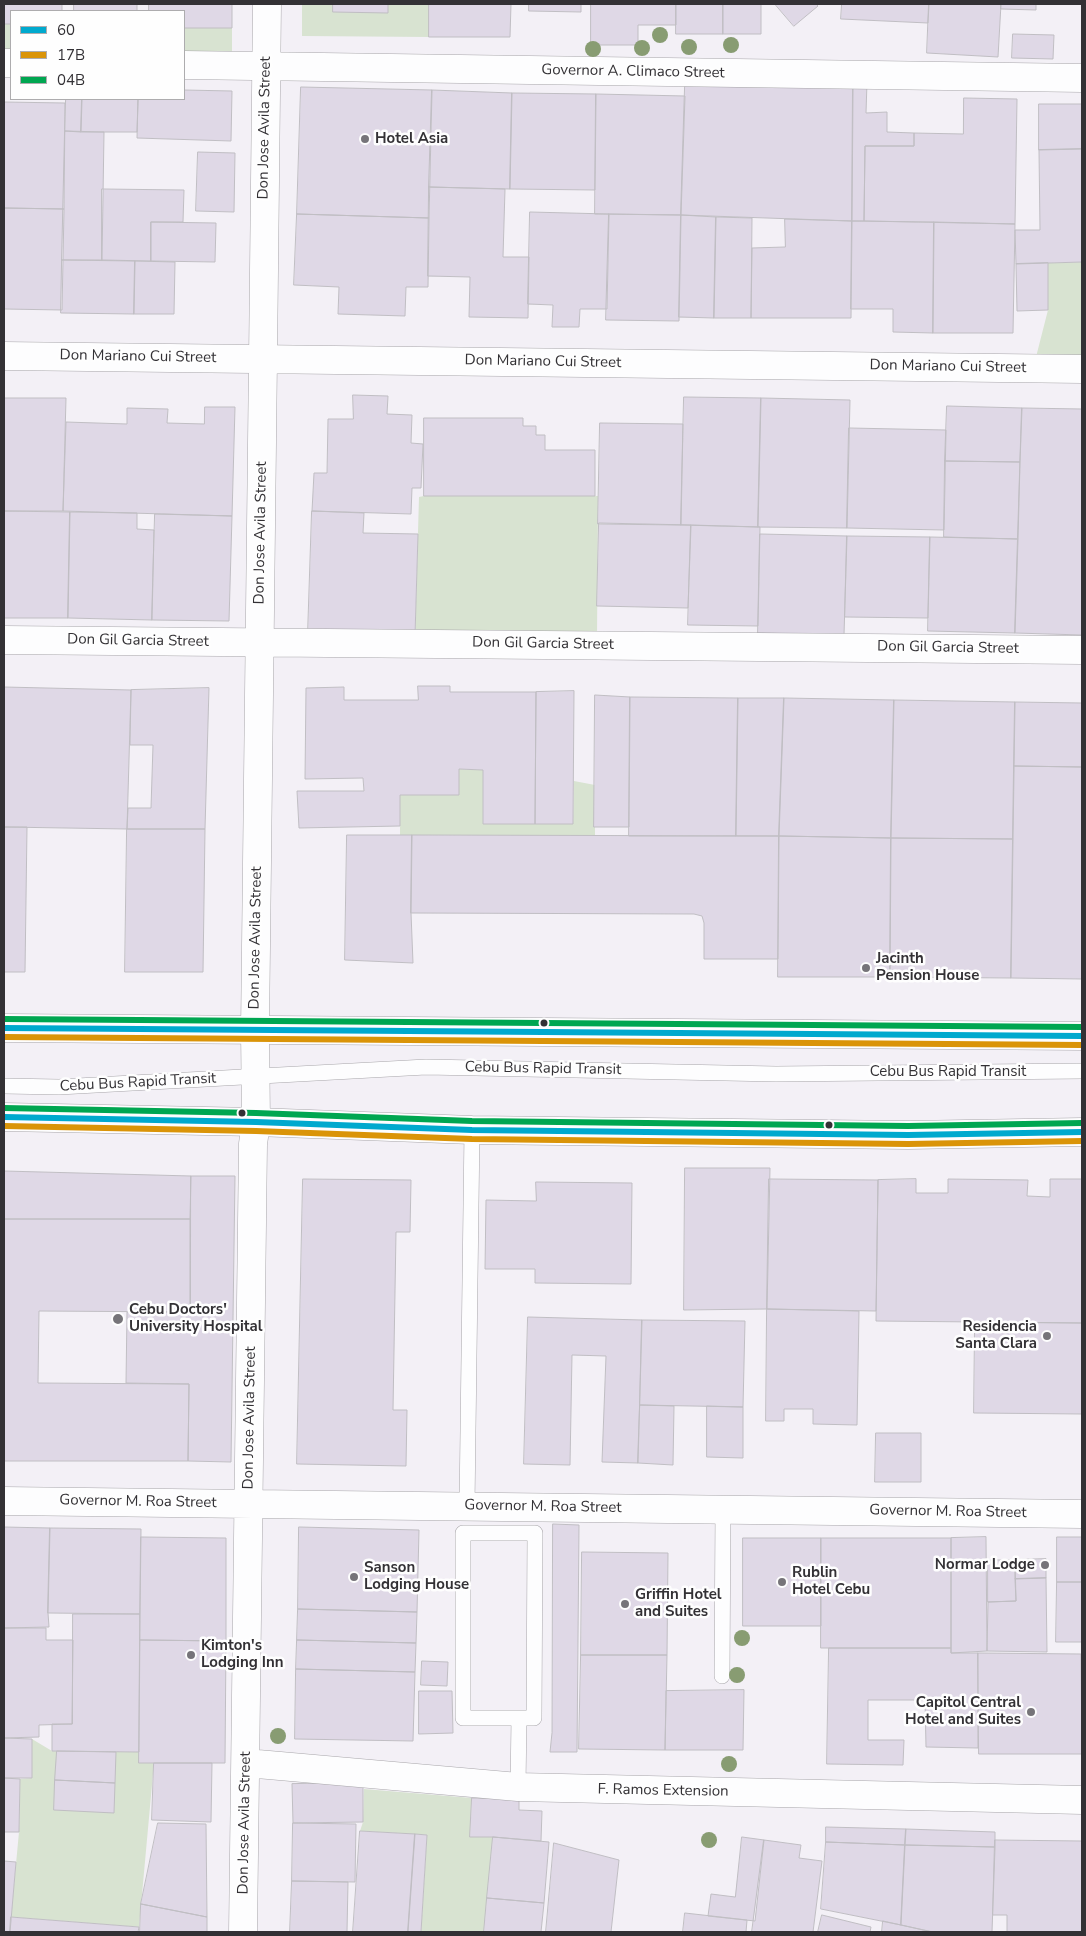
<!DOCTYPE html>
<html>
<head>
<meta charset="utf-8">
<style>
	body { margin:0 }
	#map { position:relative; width:1086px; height:1936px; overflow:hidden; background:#f3f0f6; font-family:"Nunito Sans",sans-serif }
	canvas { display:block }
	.frame { position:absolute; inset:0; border:5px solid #333135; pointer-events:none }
	.legend { position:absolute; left:10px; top:10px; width:175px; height:90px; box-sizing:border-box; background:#fefefe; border:1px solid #adacae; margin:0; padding:6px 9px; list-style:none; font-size:15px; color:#333135 }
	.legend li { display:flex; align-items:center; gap:10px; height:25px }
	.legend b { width:25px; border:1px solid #adacae }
</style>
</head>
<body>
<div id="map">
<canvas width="1086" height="1936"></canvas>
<div class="frame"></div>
<ul class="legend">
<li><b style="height:6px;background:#00a9ce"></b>60</li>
<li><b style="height:6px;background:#da9408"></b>17B</li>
<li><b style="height:6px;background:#00a651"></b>04B</li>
</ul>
</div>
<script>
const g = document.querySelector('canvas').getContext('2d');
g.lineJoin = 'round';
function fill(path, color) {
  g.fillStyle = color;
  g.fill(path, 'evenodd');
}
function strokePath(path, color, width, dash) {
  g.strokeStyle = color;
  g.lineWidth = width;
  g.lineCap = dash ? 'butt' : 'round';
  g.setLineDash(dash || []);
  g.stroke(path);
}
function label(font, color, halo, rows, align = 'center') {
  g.font = font + ' "Nunito Sans",sans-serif';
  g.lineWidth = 5;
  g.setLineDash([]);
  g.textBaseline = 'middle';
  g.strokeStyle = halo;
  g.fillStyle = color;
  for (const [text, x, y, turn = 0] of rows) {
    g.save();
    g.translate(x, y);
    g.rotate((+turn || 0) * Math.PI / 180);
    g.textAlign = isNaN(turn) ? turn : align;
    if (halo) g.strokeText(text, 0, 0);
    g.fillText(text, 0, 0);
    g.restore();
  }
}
fill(new Path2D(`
	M302,4h127v33l-127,-1z
	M4,24h7v27h-7z
	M184,28h48v28l-48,-1z
	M1082,262v95h-46l12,-47v-47z
	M424,496h174l-1,143 -182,-3 4,-139z
	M459,769l24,1v53l90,1 1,-43 21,4v51l-195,-1v-40h58z
	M32,1739l20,12 87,1v11h15l-15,164 -128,-10 8,-85 1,-53 12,-1z
	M364,1789l108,9 -2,39h23l-9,95h-63l6,-97 -67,-4 3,-9z`), '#d8e3d1');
const building = new Path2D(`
	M4,4h58v7h-51v13h-7z
	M74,4h63v7h-63z
	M149,4h83v24h-48v-17h-35z
	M333,4h55v9l-55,-1z
	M429,4h82l-1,33h-81z
	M529,4h52v8l-52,-1z
	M591,4h85v21h-38v20h-47z
	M676,4h47v30h-47z
	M723,4h38v30h-38z
	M775,4h41l2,2 -24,20z
	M842,4h87l-1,19 -87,-4z
	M929,4h72l-3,53 -71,-4z
	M1001,4h35v6l-35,-1z
	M1013,34l41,1 -1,24 -41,-1z
	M853,82h14l-1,31 21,-1v20l27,1v13h-49l-1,75h-12z
	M685,86l168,2 -1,133 -171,-6z
	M301,87l131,3 -3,128 -132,-4z
	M184,90l48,1 -1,50 -94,-3 1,-39h46z
	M432,90l80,3 -2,96 -81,-2z
	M512,93l84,1 -1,96 -85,-1z
	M596,94l89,2 -4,119 -86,-1z
	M964,98l53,1 -2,125 -151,-3 1,-75h49v-13l49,1z
	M66,99h16l-1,33 -16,-1z
	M82,99h56l-1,33h-56z
	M4,102l61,1 -1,106 -60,-1z
	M1039,104h43v45l-43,1z
	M65,131l39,1 -2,128h-40z
	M1082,149v113l-66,2 -1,-34h25l-1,-80z
	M198,152l37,1 -1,59 -38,-1z
	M429,187l76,2 -2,68h26l-1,61 -59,-1 1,-40 -42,-1z
	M102,189l82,1 -1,32h-32v39l-49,-1z
	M4,208l60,1 -2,101 -58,-1z
	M530,212l79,2 -2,95h-27l-1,18h-27l1,-22 -25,-1z
	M297,214l132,4 -1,69h-22l-1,29 -67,-2 1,-27 -45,-2z
	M609,214l72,1 -2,106 -73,-1z
	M681,215l35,2 -2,101 -35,-1z
	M716,217l36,1 -1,100h-37z
	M785,219l67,2 -1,97h-100l1,-70 33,-1z
	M852,221l82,1 -1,111 -40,-1v-23h-42z
	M151,222l65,1 -1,39 -64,-1z
	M934,222l81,2 -2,109h-80z
	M62,260l73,1 -1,53 -73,-1z
	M135,261l40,1 -1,52h-40z
	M1048,263v47l-31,1 -1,-47z
	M353,395l35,1 -1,18 25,1 -1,28 12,1 -2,44h-9l-1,26 -99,-3 2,-38h13l1,-54h25z
	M684,397l77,1 -3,129 -77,-2z
	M4,398h62l-3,113h-59z
	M761,398l89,2 -3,128 -89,-1z
	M947,406l75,2 -2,54 -75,-1z
	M205,407h30l-3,109 -169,-5 3,-89 61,2v-16l41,1 -1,14 37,1z
	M1022,408l60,1v226l-67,-2z
	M424,418h99v8h13v9h9v15h50v46h-171z
	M600,423l83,1 -2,101 -83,-1z
	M849,428l97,2 -2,100 -97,-2z
	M945,461l75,1 -2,77 -74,-2z
	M4,511l66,1 -2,106h-64z
	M312,511l52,2 -1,20 55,1 -3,102 -107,-3z
	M70,512l67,1v16l17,1 -2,90 -84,-2z
	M155,514l77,2 -3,105 -77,-1z
	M599,523l92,2 -3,83 -91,-2z
	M691,525l69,2 -2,99 -70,-1z
	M760,534l87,2 -3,99 -86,-2z
	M847,536l83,1 -2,81 -83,-1z
	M930,537l88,2 -3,94 -87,-2z
	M418,686h32v6h86l-1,132h-52v-54l-24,-1v26h-59v31l-101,2 -2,-37h67l-1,-13 -58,1 1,-91 38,-1v13h74z
	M4,687l127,3 -4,139 -123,-2z
	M209,688l-4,141h-78l1,-21h23l2,-63h-23l1,-55z
	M574,691l-1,133h-38l1,-132z
	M595,695l35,2 -1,130h-35z
	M630,697l108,1 -2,138h-107z
	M738,698h46l-5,138h-43z
	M784,698l110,2 -3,138 -112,-2z
	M894,700l121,2 -2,137 -122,-1z
	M1015,702l67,1v64l-68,-1z
	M1014,766l68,1v212l-71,-1z
	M4,827h23l-2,145h-21z
	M127,829h78l-2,143h-78z
	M347,835h65l-1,78 2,50 -68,-3z
	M412,835l367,1 -1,123h-74v-36l-2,-7 -8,-2 -283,-1z
	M779,836l112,2 -1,139h-112z
	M891,838l122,1 -2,139 -121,-1z
	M685,1168h85l-3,141 -83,1z
	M4,1171l187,5 -1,43h-186z
	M191,1176h44l-4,286 -43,-1 1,-77 -63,-1 1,-71h63z
	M303,1179l108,1 -1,52h-14l-3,178h14l-1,56 -109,-2z
	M769,1179l109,1 -2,131 -109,-2z
	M916,1179v14h32v-14l80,1 -1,16 23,1v-18h32v144l-206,-2 2,-141z
	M536,1182l96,1 -1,101 -96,-1v-14h-50l1,-69 50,1z
	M4,1219h186v93l-151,-1 -1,72 151,1 -1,77h-184z
	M767,1309l92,2 -2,114 -44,-1v-15h-29v12h-18z
	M528,1317l114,3 -4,143 -36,-1 4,-106 -34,-1 -2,110 -46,-1z
	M642,1320l103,1 -2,86 -103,-2z
	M975,1322l107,1v91l-108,-1z
	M640,1405l34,1 -1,59 -35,-2z
	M707,1406l36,1v51l-36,-1z
	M876,1433h45v49h-46z
	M553,1524l26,1 -2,227h-27l2,-19z
	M4,1527l46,1 -2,85 1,14 -45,1z
	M299,1527l120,3 -2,82 -119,-3z
	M50,1528l91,1 -1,85 -92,-1z
	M141,1537l85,1v103l-86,-1z
	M986,1537l1,114 -36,2v-115z
	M1057,1537h25v45h-25z
	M743,1538h78v88h-78z
	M821,1538h130v110h-130z
	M582,1552l86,1 -1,102h-86z
	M1046,1559v19l-31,1v-19z
	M988,1560h27l1,41 -28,1z
	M1046,1578l1,74 -60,-1 1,-49 28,-1 -1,-22z
	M1057,1582h25v60h-26z
	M298,1609l119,3 -1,31 -119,-3z
	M73,1614h67l-1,138 -87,-1v-27h20z
	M4,1628h42v12h27l-1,84 -33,1v12l-35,1z
	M140,1640l86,1 -1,122h-86z
	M297,1640l119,3 -1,29 -119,-3z
	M829,1648h122v5h27v95l-52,-1 -1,-47h-57v40h36l-1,25 -76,-1z
	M978,1653l103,1 1,100h-103z
	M581,1655h86l-2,95 -86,-1z
	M422,1661l26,1 -1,24 -26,-1z
	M296,1669l119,3 -2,69 -118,-2z
	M744,1690l-1,60h-78l1,-59z
	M419,1691h33l1,42 -34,1z
	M4,1738l28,1v39h-28z
	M57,1751l59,1 -1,31 -60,-3z
	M154,1763h58l-1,59 -59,-2z
	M4,1778l16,1 -1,53h-15z
	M55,1780l60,3 -1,30 -60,-3z
	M363,1783v39l-70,1 -1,-39z
	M472,1798l47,1v11l23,1 -1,30 -48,-4h-23z
	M158,1823l48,1 1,93 -66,-13z
	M293,1823l63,1 -1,58 -63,-1z
	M826,1827l80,2 -1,16 -79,-3z
	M906,1829l89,3v15l-90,-2z
	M360,1831l55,3 -7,98h-55z
	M415,1834l12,1 -6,97h-13z
	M493,1837l56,5 -5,61 -57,-5z
	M742,1837l22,3 -9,81 -47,-5 3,-22 24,3z
	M764,1840l37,5 -2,13 23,3 -9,71h-61z
	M995,1840l87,1v91h-75v-17h-14z
	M826,1842l79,3 -4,80 -80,-16z
	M554,1843l65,17 -8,72h-65z
	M905,1845l90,2 -3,85h-60l-31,-7z
	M4,1861l12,1 -6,70h-6z
	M292,1881l56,1 -1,50h-57z
	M487,1898l57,5 -3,29h-57z
	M141,1904l66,13v15h-67z
	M685,1913l62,7 -1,12h-63z
	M822,1915l49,12 -1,5h-52z
	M11,1917l128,10 -1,5h-128z
	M883,1921l18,4 32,7h-51z`);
fill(building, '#dfd8e6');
strokePath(building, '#c0bec3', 1);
const service = new Path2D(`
	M4,1086l55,1 367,-20 350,7 306,-3
	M467,1506l5,-376
	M463,1533h72l-1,185h-71z
	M722,1676l1,-167
	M518,1787l1,-69`);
const minor = new Path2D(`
	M4,63h7
	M184,65l898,13
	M263,359l4,-355`);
const tertiary = new Path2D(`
	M4,356l1078,13
	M4,640l1078,10
	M4,1501l1078,13
	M246,1763l272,24 564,13
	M243,1932l10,-788 3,-22 -1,-92 8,-671`);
const secondary = new Path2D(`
	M4,1028l1078,8
	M4,1117l252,5 216,8 436,5 174,-3`);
strokePath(service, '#a8a6aa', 16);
strokePath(minor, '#a8a6aa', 29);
strokePath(tertiary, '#a8a6aa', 29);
strokePath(secondary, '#a8a6aa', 29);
strokePath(service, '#fdfdfe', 15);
strokePath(minor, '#fdfdfe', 28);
strokePath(tertiary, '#fdfdfe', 28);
strokePath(secondary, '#fdfdfe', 28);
strokePath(new Path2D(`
	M4,1028l1078,8
	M4,1117l252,5 216,8 436,5 174,-3`), '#00a9ce', 6);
strokePath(new Path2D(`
	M4,1037l1078,8
	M4,1126l252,5 216,8 436,5 174,-3`), '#da9408', 6);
strokePath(new Path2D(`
	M4,1019l1078,8
	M4,1108l252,5 216,8 436,5 174,-3`), '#00a651', 6);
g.fillStyle = '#889c72';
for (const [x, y] of [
	[660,35],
	[731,45],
	[689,47],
	[642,48],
	[593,49],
	[742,1638],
	[737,1675],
	[278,1736],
	[729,1764],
	[709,1840]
]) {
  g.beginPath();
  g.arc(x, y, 8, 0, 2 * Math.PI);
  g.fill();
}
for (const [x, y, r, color] of [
	[365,139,5,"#767479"],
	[866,968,5,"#767479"],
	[544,1023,4.5,"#333135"],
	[242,1113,4.5,"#333135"],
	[829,1125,4.5,"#333135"],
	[118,1319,6,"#767479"],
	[1047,1336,5,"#767479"],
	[1045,1565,5,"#767479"],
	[354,1577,5,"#767479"],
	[782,1582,5,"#767479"],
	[625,1604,5,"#767479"],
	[191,1655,5,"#767479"],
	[1031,1712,5,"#767479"]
]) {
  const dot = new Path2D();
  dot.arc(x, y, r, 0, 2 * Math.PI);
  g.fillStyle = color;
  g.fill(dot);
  strokePath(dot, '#fefefe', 2);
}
label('15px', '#333135', '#fefefe', [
	["Governor A. Climaco Street",633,72,1],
	["Don Jose Avila Street",265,128,-89],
	["Don Mariano Cui Street",138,357,1],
	["Don Mariano Cui Street",543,362,1],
	["Don Mariano Cui Street",948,367,1],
	["Don Jose Avila Street",261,533,-89],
	["Don Gil Garcia Street",138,641,1],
	["Don Gil Garcia Street",543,644,1],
	["Don Gil Garcia Street",948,648,1],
	["Don Jose Avila Street",256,938,-89],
	["Cebu Bus Rapid Transit",543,1069,1],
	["Cebu Bus Rapid Transit",948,1072],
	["Cebu Bus Rapid Transit",138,1083,-3],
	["Don Jose Avila Street",250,1418,-89],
	["Governor M. Roa Street",138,1502,1],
	["Governor M. Roa Street",543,1507,1],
	["Governor M. Roa Street",948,1512,1],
	["F. Ramos Extension",663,1791,1],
	["Don Jose Avila Street",245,1823,-89]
]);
label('bold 15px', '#333135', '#fefefe', [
	["Hotel Asia",375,139],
	["Jacinth",876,959],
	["Pension House",876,976],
	["Cebu Doctors'",129,1310],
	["University Hospital",129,1327],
	["Residencia",1037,1327,"right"],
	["Santa Clara",1037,1344,"right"],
	["Normar Lodge",1035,1565,"right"],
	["Sanson",364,1568],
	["Lodging House",364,1585],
	["Rublin",792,1573],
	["Hotel Cebu",792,1590],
	["Griffin Hotel",635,1595],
	["and Suites",635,1612],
	["Kimton's",201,1646],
	["Lodging Inn",201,1663],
	["Capitol Central",1021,1703,"right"],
	["Hotel and Suites",1021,1720,"right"]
], 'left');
</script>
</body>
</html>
